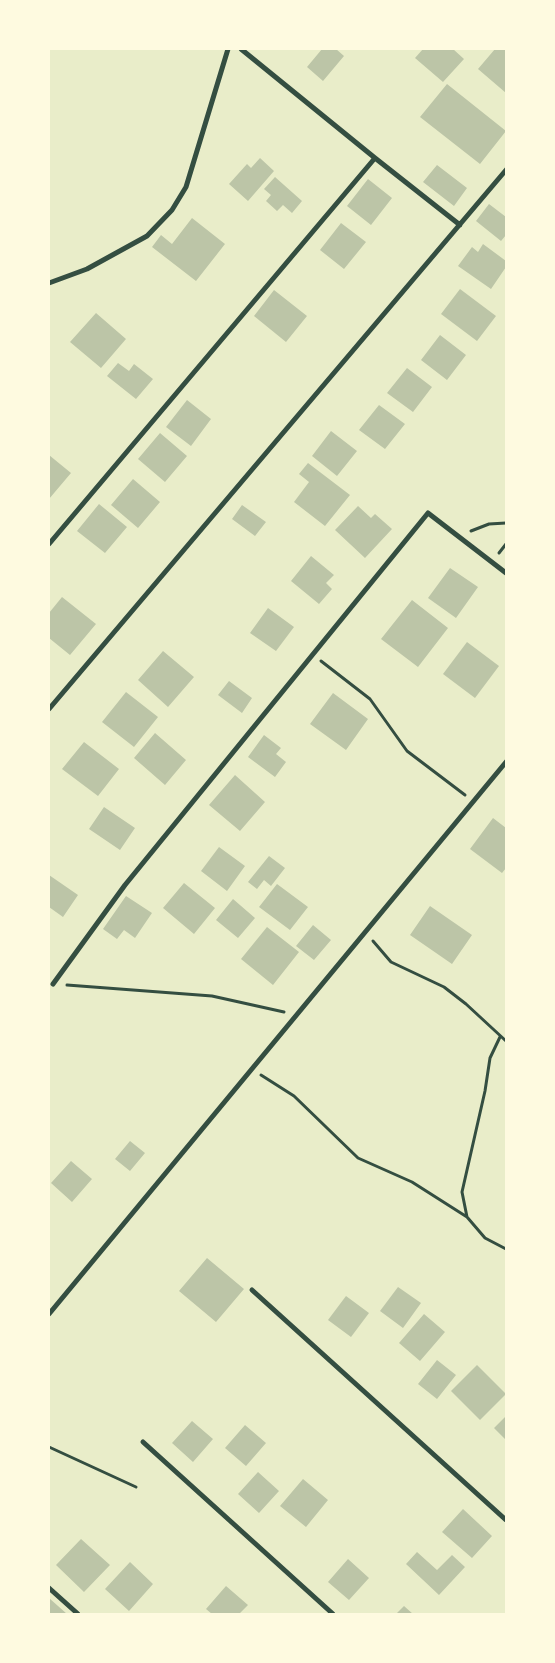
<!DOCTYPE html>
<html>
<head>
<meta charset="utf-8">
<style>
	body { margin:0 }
	#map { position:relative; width:555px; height:1663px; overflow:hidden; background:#e9edc9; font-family:"Roboto Condensed",sans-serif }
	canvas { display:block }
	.frame { position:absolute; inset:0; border:50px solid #fefae0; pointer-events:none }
</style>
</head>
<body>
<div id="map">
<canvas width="555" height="1663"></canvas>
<div class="frame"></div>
</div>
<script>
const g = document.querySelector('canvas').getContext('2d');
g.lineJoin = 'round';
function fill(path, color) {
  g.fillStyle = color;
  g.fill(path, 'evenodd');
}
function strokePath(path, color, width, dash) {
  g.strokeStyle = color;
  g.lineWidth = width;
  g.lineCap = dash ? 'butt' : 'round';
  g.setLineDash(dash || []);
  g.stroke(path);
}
fill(new Path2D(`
	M322,49h14l8,7 -21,25 -16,-14z
	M423,49h30l11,10 -21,23 -28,-24z
	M495,49h11v44l-28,-24z
	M447,84l59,47 -26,33 -60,-47z
	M260,158l14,13 -26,30 -19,-17 18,-20 4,4z
	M437,165l30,23 -13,18 -31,-24z
	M275,177l27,24 -10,12 -9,-8 -6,6 -11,-10 5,-6 -7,-6z
	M368,179l24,19 -21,27 -24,-19z
	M489,204l17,13v18l-5,6 -25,-20z
	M192,218l33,26 -29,37 -44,-34 9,-12 11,9z
	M341,223l25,19 -22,27 -24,-19z
	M483,244l23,17v6l-15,22 -33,-23 14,-19 6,5z
	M460,289l36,27 -19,25 -36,-27z
	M274,290l33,26 -21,26 -32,-26z
	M96,313l30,26 -25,29 -31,-26z
	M440,335l26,20 -19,25 -26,-20z
	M118,363l11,8 5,-7 19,15 -17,20 -29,-23z
	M407,368l25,19 -19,25 -26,-19z
	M187,400l24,19 -20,27 -25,-19z
	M379,405l26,19 -20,25 -26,-19z
	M331,431l26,20 -20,25 -25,-20z
	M160,433l27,23 -22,26 -27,-23z
	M49,455l22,18 -22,26z
	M308,463l42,32 -25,31 -31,-24 15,-20 -10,-8z
	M133,479l27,23 -22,26 -27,-23z
	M99,504l28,23 -22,26 -28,-22z
	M242,505l24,17 -11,14 -23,-17z
	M358,506l13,12 4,-4 17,15 -27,29 -30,-28z
	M311,556l23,19 -8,8 6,6 -13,15 -28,-23z
	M450,568l28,19 -22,31 -28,-20z
	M62,597l34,27 -26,31 -21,-17v-25z
	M412,600l36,28 -30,39 -37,-28z
	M268,608l26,19 -18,24 -26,-18z
	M467,642l32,24 -24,32 -32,-24z
	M163,651l31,26 -26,30 -30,-27z
	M229,681l23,17 -10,15 -24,-18z
	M126,692l32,25 -24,30 -32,-25z
	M333,693l35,26 -22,31 -36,-26z
	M155,733l31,27 -21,25 -31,-27z
	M264,735l17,13 -5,6 10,8 -11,15 -27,-20z
	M84,742l35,27 -21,27 -36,-27z
	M235,775l30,27 -25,29 -31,-26z
	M104,807l31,21 -15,22 -31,-21z
	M493,818l13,10v40l-4,5 -32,-24z
	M219,847l26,19 -18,25 -26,-20z
	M269,856l16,12 -14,18 -7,-6 -7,9 -9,-7z
	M49,875l29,20 -15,22 -14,-10z
	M184,883l31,25 -21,26 -31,-26z
	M277,884l31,23 -18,23 -31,-23z
	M126,896l26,17 -17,25 -11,-8 -7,9 -14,-10z
	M233,899l22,19 -17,20 -22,-18z
	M430,906l42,29 -20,29 -42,-29z
	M313,925l18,15 -17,20 -18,-14z
	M267,927l32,25 -26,33 -32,-26z
	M130,1141l15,12 -15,18 -15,-12z
	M71,1161l21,18 -20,23 -21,-19z
	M207,1258l37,31 -28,33 -37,-31z
	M398,1287l23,16 -18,25 -23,-17z
	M346,1296l23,17 -18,24 -23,-17z
	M424,1314l21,18 -25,29 -21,-18z
	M437,1360l19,15 -19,24 -19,-15z
	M477,1365l29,29 -26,26 -29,-29z
	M506,1416v24l-12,-12z
	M192,1421l21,18 -20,23 -21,-19z
	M245,1425l21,18 -20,23 -21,-18z
	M258,1472l21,19 -20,22 -21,-19z
	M303,1479l25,21 -22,27 -26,-21z
	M463,1509l29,27 -20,22 -30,-26z
	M81,1539l29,26 -26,27 -28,-27z
	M417,1552l20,18 15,-15 13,12 -26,28 -33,-31z
	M348,1559l21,19 -20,22 -21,-18z
	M130,1562l23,22 -24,27 -24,-22z
	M226,1586l22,19 -9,9h-27l-6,-5z
	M49,1598l18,16h-18z
	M404,1606l9,8h-17z`), '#bcc5a7');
strokePath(new Path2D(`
	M471,531l18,-7 17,-1
	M499,553l7,-9
	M321,661l49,38 37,52 58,44
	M373,941l18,21 53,25 22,17 40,37
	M67,985l145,11 72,16
	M500,1037l-10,21 -5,33 -23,101 5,25 18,21 21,11
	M261,1075l33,21 64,62 54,24 55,35
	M49,1447l87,40`), '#344e41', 3);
strokePath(new Path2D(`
	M241,49l134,109 85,67
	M49,283l38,-14 60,-33 25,-26 14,-23 42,-138
	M49,544l326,-386
	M49,709l457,-539
	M53,984l72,-99 303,-372 78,60
	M252,1290l254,230
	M49,1314l457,-552
	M143,1442l190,172
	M49,1588l29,26`), '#344e41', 5);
</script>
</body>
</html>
